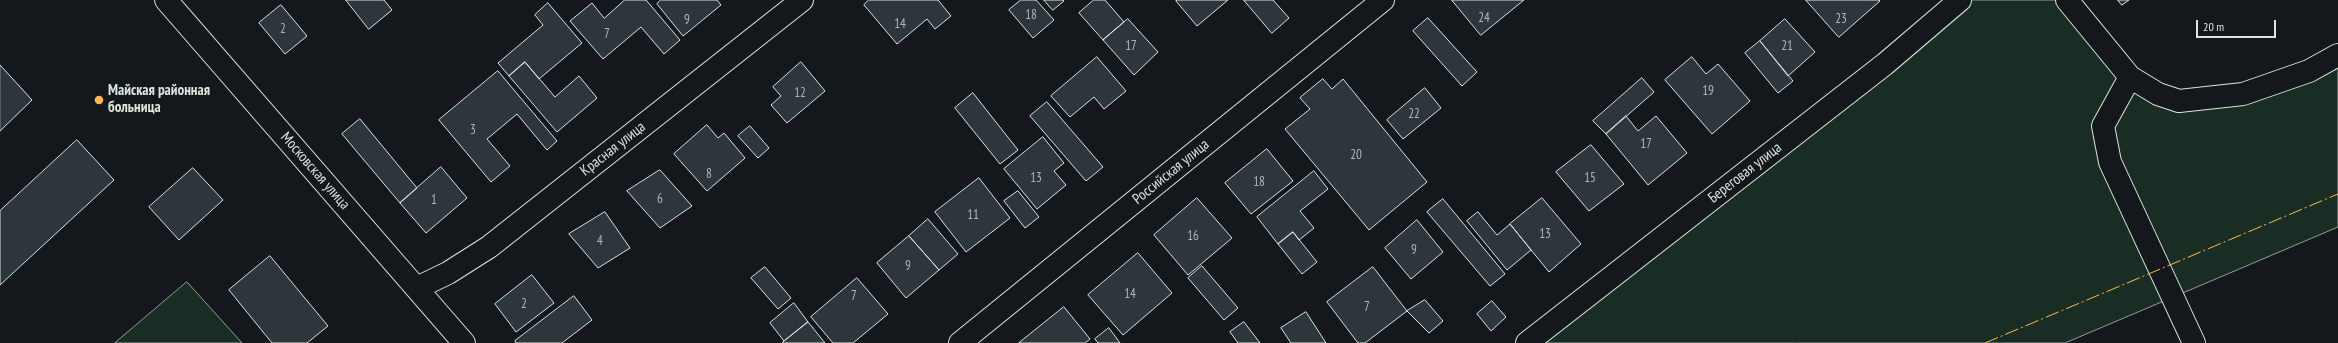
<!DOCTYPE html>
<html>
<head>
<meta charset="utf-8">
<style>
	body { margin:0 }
	#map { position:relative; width:2338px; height:343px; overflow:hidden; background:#14181c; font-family:"PT Sans Narrow",sans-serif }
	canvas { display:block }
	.scale { position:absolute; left:2196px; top:20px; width:80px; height:18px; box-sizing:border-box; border:2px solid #d8e6dc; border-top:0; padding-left:5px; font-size:12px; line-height:14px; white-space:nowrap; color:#d8e6dc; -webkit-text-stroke:3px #14181c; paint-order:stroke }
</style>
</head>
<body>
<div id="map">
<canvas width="2338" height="343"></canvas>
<div class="scale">20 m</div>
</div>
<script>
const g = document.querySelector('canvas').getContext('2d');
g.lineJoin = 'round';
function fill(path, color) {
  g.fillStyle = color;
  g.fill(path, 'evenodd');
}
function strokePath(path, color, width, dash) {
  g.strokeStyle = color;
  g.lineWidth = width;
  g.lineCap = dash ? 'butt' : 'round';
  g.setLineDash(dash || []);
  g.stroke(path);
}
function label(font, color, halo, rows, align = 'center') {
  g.font = font + ' "PT Sans Narrow",sans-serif';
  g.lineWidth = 3;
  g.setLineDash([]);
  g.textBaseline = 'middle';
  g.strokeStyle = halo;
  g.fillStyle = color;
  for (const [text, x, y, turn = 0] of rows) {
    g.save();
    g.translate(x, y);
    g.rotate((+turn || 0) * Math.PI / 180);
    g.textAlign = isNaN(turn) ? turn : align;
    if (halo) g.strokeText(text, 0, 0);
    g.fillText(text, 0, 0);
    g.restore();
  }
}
const green = new Path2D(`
	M1960,0h107l63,76 75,23 133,-44v172l-273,116h-538z
	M187,282l55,61h-127z`);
fill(green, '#1a2d24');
strokePath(green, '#939e99', 1);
const building = new Path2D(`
	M346,0h38l8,10 -23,19z
	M625,0h21l34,40 -16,14 -23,-27 -38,32 -33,-38 22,-18 12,15z
	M661,0h56l4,5 -38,31 -26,-32z
	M869,0h69l13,16 -16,13 -8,-10 -30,25 -33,-39z
	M1021,0h15l18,20 -21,18 -24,-28z
	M1044,0h19l1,1 -11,9z
	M1094,0h11l19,22 -21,18 -24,-27z
	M1178,0h50l-31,26 -21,-25z
	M1244,0h29l16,18 -17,15z
	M1452,0h72l-43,35z
	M1806,0h73l1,1 -41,36z
	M2118,0h11l-7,5z
	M548,3l34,40 -43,36 -14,-17 -16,14 -11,-13 45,-38 -8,-10z
	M281,5l26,31 -22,18 -26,-31z
	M1428,18l49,54 -15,14 -49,-55z
	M1128,19l30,33 -24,23 -31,-35z
	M1785,19l30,33 -27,24 -28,-35z
	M1760,41l33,40 -15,12 -33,-40z
	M1097,57l29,34 -22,18 -10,-12 -24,20 -19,-21z
	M1692,57l14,17 12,-10 32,37 -38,33 -47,-54z
	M525,62l30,35 24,-21 18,22 -40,34 -48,-56z
	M801,62l24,29 -38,32 -16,-18 10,-9 -8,-9z
	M0,65l32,35 -32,31z
	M498,71l59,70 -10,9 -30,-36 -30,25 23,27 -19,16 -52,-62z
	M1642,78l12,14 -48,42 -13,-13z
	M1323,79l9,10 11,-10 84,103 -58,48 -84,-101 25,-20 -10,-11z
	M1425,88l16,20 -38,31 -16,-19z
	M973,93l45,57 -18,14 -45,-56z
	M1047,102l56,65 -17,14 -56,-65z
	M1626,116l12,15 18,-15 31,37 -39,32 -42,-51z
	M360,119l57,69 -17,15 -58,-69z
	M707,125l11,13 6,-5 21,25 -38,33 -33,-37z
	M750,126l19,22 -11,10 -20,-22z
	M1043,137l21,26 -10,8 12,14 -29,24 -33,-40z
	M77,140l37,40 -114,105v-74z
	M1591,145l33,39 -35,27 -33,-39z
	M1267,149l26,32 -42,33 -26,-31z
	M441,167l26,31 -41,35 -26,-30z
	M193,168l30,32 -44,40 -30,-33z
	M660,170l32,36 -32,22 -33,-37z
	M1314,171l14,18 -28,22 14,17 -15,12 -6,-8 -15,12 -21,-27z
	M979,178l31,40 -44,34 -31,-40z
	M1018,191l21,26 -14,11 -21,-27z
	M1197,198l35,40 -44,37 -34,-40z
	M1542,198l39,46 -32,28 -39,-48z
	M1443,199l62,75 -15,12 -63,-74z
	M605,212l25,36 -32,20 -29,-34z
	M1478,212l19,23 13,-11 21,26 -24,20 -40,-49z
	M928,219l30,35 -19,16 -30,-34z
	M1417,220l26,32 -32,27 -26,-31z
	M1293,232l24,30 -15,12 -24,-30z
	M909,236l30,34 -33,28 -29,-35z
	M1138,253l34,40 -49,42 -35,-40z
	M270,256l58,70 -21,17h-35l-43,-53z
	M1202,266l36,42 -14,12 -36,-42z
	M765,267l26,31 -13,11 -27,-31z
	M1373,267l34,44 -42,32h-7l-31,-41z
	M532,275l22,28 -38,29 -21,-28z
	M857,278l31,36 -35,29h-20l-22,-26z
	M574,296l18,24 -30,23h-46l-1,-2z
	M1425,300l18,21 -14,12 -22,-22z
	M1492,301l14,16 -15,14 -14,-17z
	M794,303l14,19 -24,19 -14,-18z
	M1064,307l26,32 -5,4h-66z
	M1306,312l20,31h-35l-10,-15z
	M808,322l17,21h-43l2,-2z
	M1244,322l16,21h-22l-8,-11z
	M1109,328l11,15h-22l-3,-4z`);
fill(building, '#2c363c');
strokePath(building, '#d8e6dc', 1);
const minor = new Path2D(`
	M166,0l298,343
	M2067,0l63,77 28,17 21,7 64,-7 66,-23 29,-16
	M2130,77l-27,49 7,36 84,181
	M417,288l31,-15 41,-26 313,-247
	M960,343l423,-343
	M1527,343l358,-279 75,-64`);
strokePath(minor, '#d8e6dc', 24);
strokePath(minor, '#14181c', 22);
strokePath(new Path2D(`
	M1985,343l353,-149`), '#ffb74d', 1, [14, 3, 2, 3]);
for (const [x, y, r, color] of [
	[99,100,5,"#ffb74d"]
]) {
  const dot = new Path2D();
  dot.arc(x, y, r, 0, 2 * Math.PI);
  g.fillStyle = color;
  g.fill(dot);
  strokePath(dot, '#14181c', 1.5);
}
label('13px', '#adbab4', null, [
	["18",1031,15],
	["24",1484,18],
	["23",1841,19],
	["9",687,20],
	["14",900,24],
	["2",283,29],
	["7",607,34],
	["17",1131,46],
	["21",1787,46],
	["19",1708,91],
	["12",800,93],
	["22",1414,114],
	["3",473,130],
	["17",1646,144],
	["20",1356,155],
	["8",709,174],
	["13",1036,178],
	["15",1590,178],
	["18",1259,182],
	["6",660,199],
	["1",434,200],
	["11",973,215],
	["13",1545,234],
	["16",1193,236],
	["4",600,241],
	["9",1414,250],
	["9",908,266],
	["14",1130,294],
	["7",854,296],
	["2",524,304],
	["7",1367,307]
]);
label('bold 15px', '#d8e6dc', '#14181c', [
	["Майская районная",108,91],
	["больница",108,108]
], 'left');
label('15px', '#d8e6dc', '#14181c', [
	["Красная улица",613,149,-38],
	["Московская улица",315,171,49],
	["Российская улица",1171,172,-39],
	["Береговая улица",1745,173,-38]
]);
</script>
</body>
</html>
